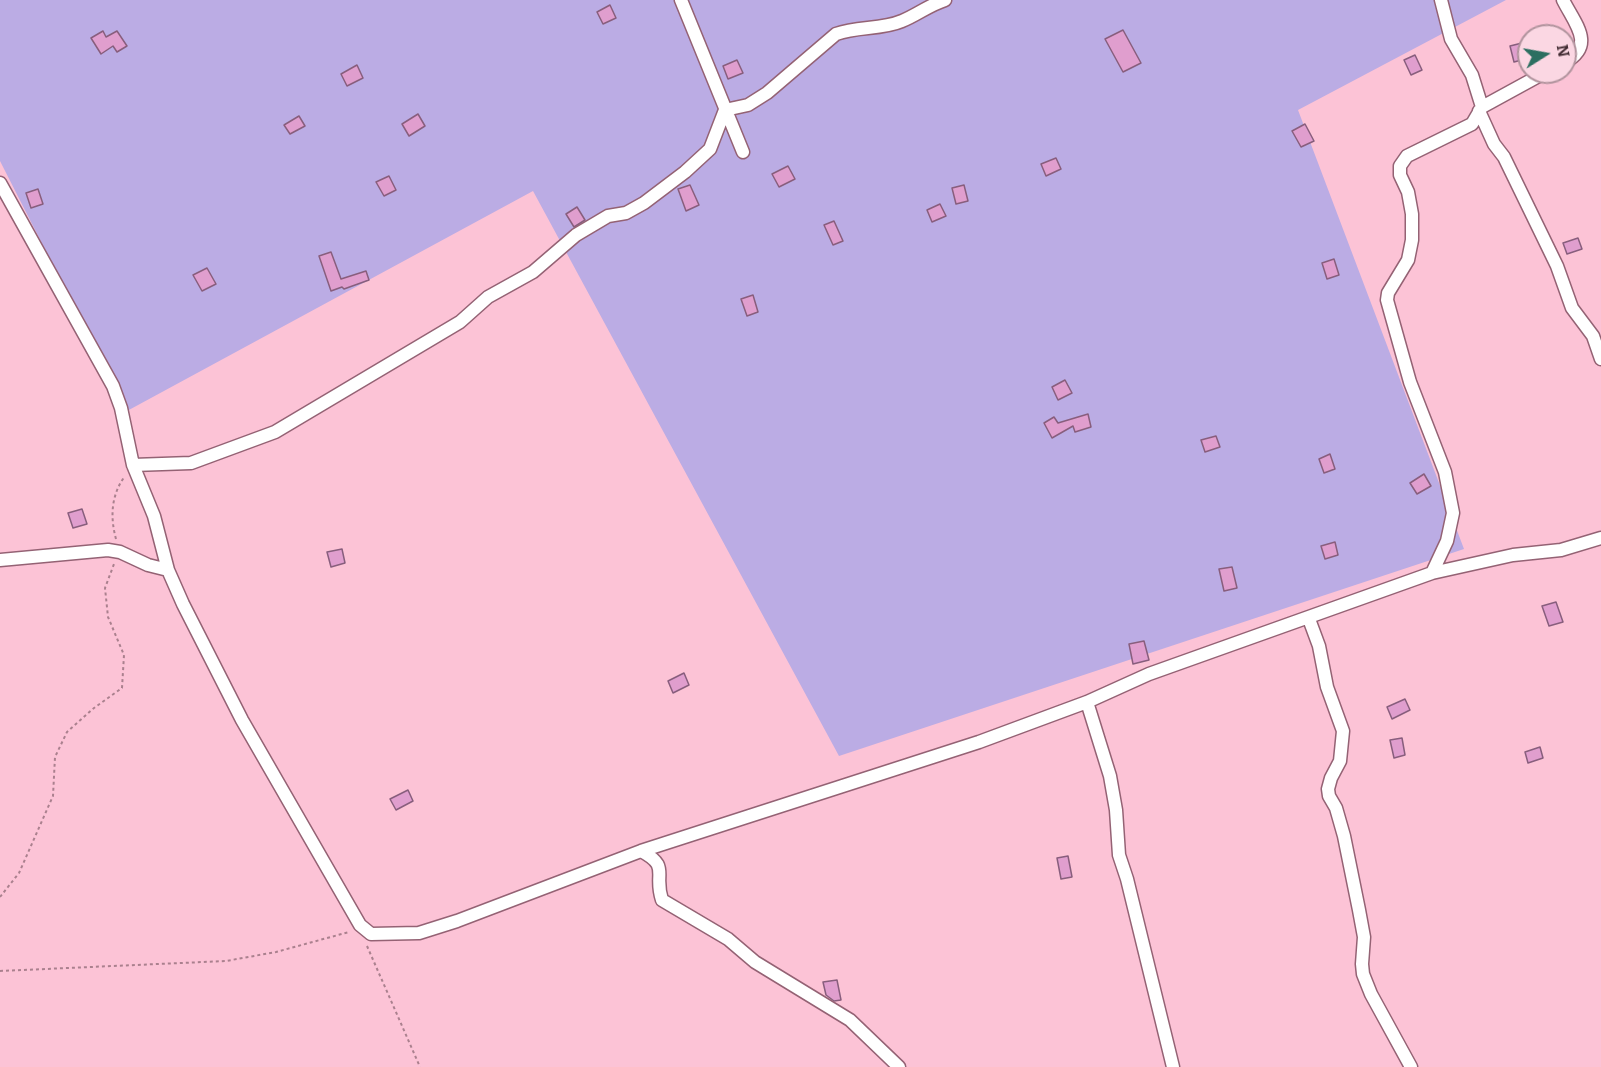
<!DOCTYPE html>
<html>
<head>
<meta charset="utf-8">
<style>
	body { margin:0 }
	#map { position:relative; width:1601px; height:1067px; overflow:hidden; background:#fcc3d6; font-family:Bitter,serif }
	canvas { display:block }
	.north { position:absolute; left:1517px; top:24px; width:60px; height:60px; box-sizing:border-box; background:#fbd7e3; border:2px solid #b1939d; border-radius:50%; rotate:79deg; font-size:16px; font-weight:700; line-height:24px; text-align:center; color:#422c33 }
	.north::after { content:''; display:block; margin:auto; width:21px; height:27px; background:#2c6f61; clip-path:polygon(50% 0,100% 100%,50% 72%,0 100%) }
</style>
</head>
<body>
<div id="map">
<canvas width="1601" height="1067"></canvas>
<div class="north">N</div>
</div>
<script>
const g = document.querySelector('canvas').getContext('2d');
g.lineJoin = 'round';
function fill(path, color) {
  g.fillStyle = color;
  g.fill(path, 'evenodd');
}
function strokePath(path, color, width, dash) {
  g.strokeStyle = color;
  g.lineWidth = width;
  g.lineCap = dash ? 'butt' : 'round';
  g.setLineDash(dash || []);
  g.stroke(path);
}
fill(new Path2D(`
	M0,0h1506l-208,110 166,439 -625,207 -306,-565 -406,220 -127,-250z`), '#bbace4');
const building = new Path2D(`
	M610,5l6,13 -13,6 -6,-12z
	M1123,30l18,33 -18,9 -18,-33z
	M103,31l3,6 11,-6 10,15 -10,6 -4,-6 -12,8 -10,-16z
	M1522,43v2l7,-2v15l-15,4 -4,-16z
	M1415,55l7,15 -11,5 -7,-15z
	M737,60l6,13 -15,6 -5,-13z
	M357,65l6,13 -16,8 -6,-12z
	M418,114l7,12 -16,10 -7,-12z
	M299,116l6,10 -15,8 -6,-9z
	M1305,124l9,17 -13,6 -9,-16z
	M1056,158l5,11 -15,7 -5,-12z
	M788,166l7,13 -16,8 -7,-13z
	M389,176l7,14 -12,6 -8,-14z
	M690,185l9,20 -13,6 -8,-22z
	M964,185l4,16 -12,3 -4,-16z
	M38,189l5,15 -12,4 -5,-15z
	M940,204l6,12 -14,6 -5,-12z
	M577,207l8,13 -11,7 -8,-13z
	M834,221l9,20 -10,4 -9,-20z
	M1578,238l4,11 -15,5 -4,-11z
	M331,252l10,27 25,-8 3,9 -25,9 -2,-2 -11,4 -12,-35z
	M1334,259l5,16 -12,4 -5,-16z
	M207,268l9,16 -14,7 -9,-16z
	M753,295l5,17 -11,4 -6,-17z
	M1065,380l7,13 -14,7 -6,-13z
	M1088,414l3,13 -16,5 -2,-6 -21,12 -8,-15 10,-6 4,6z
	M1216,436l4,11 -15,5 -4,-12z
	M1330,454l5,15 -11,4 -5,-14z
	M1424,474l7,12 -14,8 -7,-11z
	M82,509l5,15 -14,4 -5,-15z
	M1335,542l3,13 -13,4 -4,-13z
	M342,549l3,14 -14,4 -4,-15z
	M1232,567l5,21 -13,3 -5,-22z
	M1556,602l7,20 -14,4 -7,-20z
	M1144,641l5,19 -16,4 -4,-20z
	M684,673l5,12 -16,8 -5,-12z
	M1405,699l5,11 -18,9 -5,-12z
	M1402,738l3,17 -11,3 -4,-18z
	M1540,747l3,11 -15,5 -3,-11z
	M408,790l5,11 -17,9 -6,-11z
	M1068,856l4,21 -11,2 -4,-21z
	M837,980l4,20 -7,1 -8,-6 -3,-13z`);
fill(building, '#e09ece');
strokePath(building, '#885e7d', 1.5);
const street = new Path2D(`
	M681,0l62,152
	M1441,0l10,39 21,36 10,32
	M1563,0c12,24 33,45 2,62
	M1479,111l15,33 10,13 53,109 15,42 21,28 8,23
	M0,183l113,203 8,22 12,57 21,51 14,54 15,34 59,116 118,205 11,9 48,-1 38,-12 184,-70 338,-109 108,-40 62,-28 283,-101 81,-18 48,-5 40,-12
	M133,465l58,-2 84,-31 185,-110 28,-25 45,-25 43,-37 32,-19 18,-3 18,-10 41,-31 25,-23 15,-39 23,-5 19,-12 69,-59c22,-8 45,-4 66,-13 15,-6 27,-16 43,-21
	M0,560l108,-10 12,2 28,13 20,5
	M1432,573l15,-32 6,-28 -8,-41 -35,-90 -23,-82 1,-7 20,-33 4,-20v-26l-4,-22 -8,-17v-9l7,-10 65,-32 10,-17 64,-35
	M1309,619l10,27 8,41 16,44 -3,30 -9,17 -3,11 1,7 7,12 8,28 15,74 5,27 -2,27 1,10 8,20 40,73
	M1087,702l23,74 6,34 3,45 8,24 46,188
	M641,851c30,16 12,22 21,49l66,39 27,23 95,58 49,47`);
strokePath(street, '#946274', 15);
strokePath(new Path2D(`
	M116,539c-6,-22 -5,-44 9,-63
	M0,897l19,-24 34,-77 2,-39 12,-25 27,-24 28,-20 2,-33 -16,-38 -3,-29 9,-24
	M367,946l53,121
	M0,971l226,-10 50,-9 73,-20`), '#aa808e', 2, [3, 3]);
strokePath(street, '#fff', 12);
</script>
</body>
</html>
